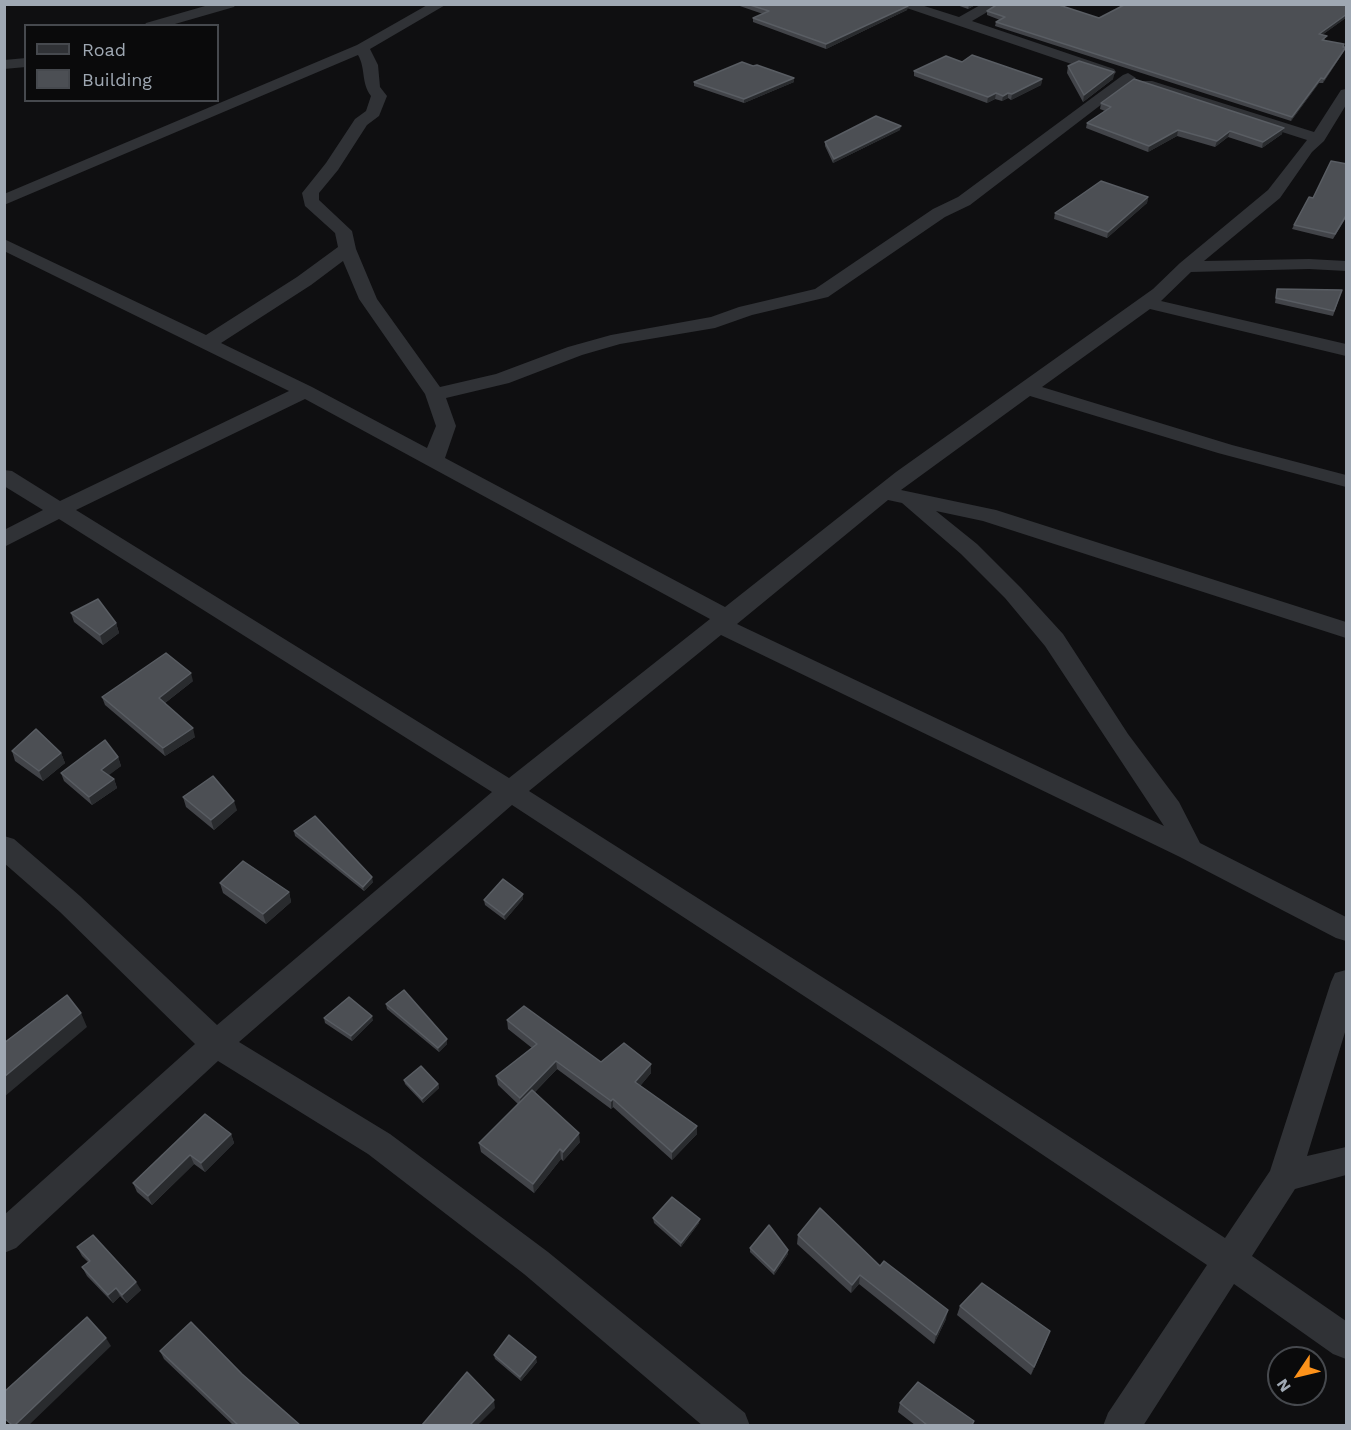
<!DOCTYPE html>
<html>
<head>
<meta charset="utf-8">
<style>
	body { margin:0 }
	#map { position:relative; width:1351px; height:1430px; overflow:hidden; background:#0f0f11; font-family:"Work Sans",sans-serif }
	canvas { display:block }
	.frame { position:absolute; inset:0; border:6px solid #9fa8b3; pointer-events:none }
	.legend { position:absolute; left:24px; top:24px; width:195px; height:78px; box-sizing:border-box; background:#0a0a0b; border:2px solid #46494e; margin:0; padding:8px 10px; list-style:none; font-size:18px; color:#9fa8b3 }
	.legend li { display:flex; align-items:center; gap:12px; height:30px }
	.legend b { width:30px; border:2px solid #46494e }
	.north { position:absolute; left:1267px; top:1346px; width:60px; height:60px; box-sizing:border-box; background:#0a0a0b; border:2px solid #46494e; border-radius:50%; rotate:235deg; font-size:16px; font-weight:700; line-height:24px; text-align:center; color:#9fa8b3 }
	.north::after { content:''; display:block; margin:auto; width:21px; height:27px; background:#fd921a; clip-path:polygon(50% 0,100% 100%,50% 72%,0 100%) }
</style>
</head>
<body>
<div id="map">
<canvas width="1351" height="1430"></canvas>
<div class="frame"></div>
<ul class="legend">
<li><b style="height:8px;background:#303236"></b>Road</li>
<li><b style="height:16px;background:#4c4f54"></b>Building</li>
</ul>
<div class="north">N</div>
</div>
<script>
const g = document.querySelector('canvas').getContext('2d');
g.lineJoin = 'round';
function fill(path, color) {
  g.fillStyle = color;
  g.fill(path, 'evenodd');
}
function strokePath(path, color, width, dash) {
  g.strokeStyle = color;
  g.lineWidth = width;
  g.lineCap = dash ? 'butt' : 'round';
  g.setLineDash(dash || []);
  g.stroke(path);
}
fill(new Path2D(`
	M212,4h24l-2,3 -66,19h-24l2,-3z
	M429,4h18l-77,45 8,16 2,22 7,9 -8,20 -12,9 -29,45 -19,23v7l33,31 4,18 21,50 63,88 56,-13 72,-27 43,-12 100,-18 28,-10 76,-18 118,-80 25,-12 165,-122 5,-2 8,5 -166,127 -25,12 -117,80 -76,18 -37,13 -95,16 -38,11 -73,28 -63,15 10,28 -11,32 280,149 171,-135 257,-183 27,-26 88,-73 39,-50 -165,-53 -3,-3 3,-3h10l162,51 27,-42 5,-1v16l-22,36 -12,11 -32,46 -76,63 105,-2 37,2v10l-37,-2 -118,3 -30,29 185,43v12l-196,-47 -108,78 190,58 114,30v12l-128,-34 -188,-57 -129,94 95,20 350,112v16l-363,-117 -47,-10 41,33 44,44 42,46 65,100 51,68 21,41 146,74v24l-10,-3 -156,-81 -459,-222 -192,156 375,238 321,209 45,-67 61,-189 4,-9 11,-3v59l-39,127 39,-9v28l-51,14 -43,67 94,65v38l-13,-5 -99,-70 -91,142h-40l5,-13 99,-148 -325,-218 -370,-242 -273,237 151,92 158,118 197,161 5,13h-47l-179,-152 -156,-120 -150,-93 -202,187 -12,5v-38l191,-171 -135,-132 -56,-49v-27l10,3 66,57 137,129 275,-233 -433,-273 -55,28v-17l39,-20 -39,-24v-16l8,1 48,30 229,-110 -285,-140v-12l202,96 91,-58 41,-30 -3,-14 -30,-27 -3,-13 24,-30 29,-44 11,-8 5,-15c-10,-13 -5,-27 -13,-41l-354,150v-11l353,-149zM343,261l16,38 66,95 11,32 -9,22 -115,-61 -91,-44 90,-58zM305,399l405,220 -201,159 -433,-268zM888,500l14,3 59,51 44,44 40,48 119,180 -427,-202z
	M895,4h23l41,13 23,-13h19l-29,17 142,48 2,3 -2,3h-10z
	M26,58v9l-22,2v-9z`), '#303236');
fill(new Path2D(`
	M734,4h168l6,2 -1,4 -81,39 -73,-27v-4l10,-4z
	M954,4h23l-9,5z
	M1347,5v12l-25,18 3,5 19,7v4l-21,32h-4l-28,38 -296,-95 1,-4 4,-2 -13,-5v-4l112,7z
	M962,62l80,17 -1,6 -30,15 -3,-2 -6,3 -7,-2 -8,4 -73,-27v-5z
	M753,66l41,12v4l-50,21 -50,-17v-4z
	M1068,66l46,6 -1,7 -30,23 -16,-29z
	M1101,103l181,31 -20,14 -34,-11 -13,10 -38,-11 -29,16 -62,-24 1,-5 18,-12 -5,-2z
	M900,130l-67,33 -8,-17v-4z
	M1347,164v52l-14,23 -41,-10 2,-4 19,-27z
	M1148,197l-1,6 -40,35 -53,-19 1,-6z
	M1277,289l65,1 -9,26 -58,-13z
	M71,613l45,10 3,10 -16,12 -29,-23z
	M193,681l-28,22 30,34 -30,19 -60,-51 -3,-8z
	M12,751l49,2 4,10 -22,18 -28,-20z
	M118,757l3,9 -13,9 6,4 3,9 -25,17 -28,-24 -3,-8z
	M183,797l54,13 -23,20 -28,-23z
	M294,831l79,51 -9,9 -69,-55z
	M220,883l69,9 2,10 -25,22 -43,-31z
	M523,894v5l-18,21 -20,-15 -1,-5z
	M386,1004l61,40 -8,8 -52,-43z
	M324,1018l49,2 -21,21 -27,-18z
	M507,1020l94,42 50,11 -11,13 57,40v8l-25,26 -59,-53 -2,2 -54,-40 -22,23 45,50 -17,19 -2,-2 -27,34 -53,-41 -2,-9 39,-39 -20,-19 -2,-9 36,-28 -24,-19z
	M404,1080l34,4 1,4 -16,15 -18,-19z
	M231,1134l3,9 -29,29 -11,-8 -42,41 -15,-13 -4,-9z
	M653,1218l46,5 -18,24 -27,-24z
	M798,1235l82,31 66,53 -12,25 -75,-60 -8,9 -54,-49z
	M77,1247l64,43 -14,13 -7,-7 -7,7 -26,-27 -5,-9 6,-5 -6,-6z
	M750,1248l38,6 -14,21 -24,-23z
	M960,1306l87,33 -16,36 -74,-60z
	M160,1351l82,23 58,51h-67l-69,-66z
	M494,1355l43,7 -16,19 -26,-22z
	M900,1403l73,22h-58l-17,-13z`), '#424449');
fill(new Path2D(`
	M970,4h7l-9,5 1,-4z
	M908,6l-1,4 -81,39v-5z
	M1347,14v3l-29,21 1,-4z
	M1346,47l-2,4 -21,32 1,-4z
	M1114,72l-1,7 -30,23 1,-7z
	M794,78v4l-50,21v-4z
	M1321,78l-2,5 -28,38 1,-4z
	M1042,79l-1,6 -30,15 1,-6z
	M996,93l-1,6 -8,4 1,-6z
	M1008,93v5l-6,3 1,-5z
	M901,126l-1,4 -67,33 1,-4z
	M1284,128l-2,6 -20,14 1,-6z
	M1178,130l-1,6 -29,16 1,-6z
	M1230,131l-2,6 -13,10 2,-6z
	M1148,197l-1,6 -40,35 1,-6z
	M116,623l3,10 -16,12 -3,-10z
	M191,673l2,8 -32,25 -2,-8z
	M193,728l2,9 -30,19 -2,-8z
	M61,753l4,10 -22,18 -4,-10z
	M118,757l3,9 -17,13 -3,-9z
	M114,779l3,9 -25,17 -3,-8z
	M234,801l3,9 -23,20 -3,-10z
	M372,877l1,5 -9,9 -1,-4z
	M289,892l2,10 -25,22 -3,-10z
	M523,894v5l-18,21 -1,-5z
	M81,1013l6,14 -83,70v-20z
	M372,1016l1,4 -21,21 -1,-5z
	M447,1039v5l-8,8 -1,-4z
	M556,1061l1,8 -36,37 -1,-8z
	M651,1064v9l-15,18 -1,-9z
	M438,1084l1,4 -16,15 -1,-4z
	M613,1099v8l-2,2v-8z
	M697,1126v8l-25,26v-8z
	M579,1133l1,9 -17,19v-9z
	M231,1134l3,9 -29,29 -4,-9z
	M560,1149l1,10 -27,34 -1,-9z
	M190,1155l4,9 -42,41 -4,-9z
	M700,1219l-1,4 -18,24v-4z
	M788,1250v4l-14,21v-4z
	M860,1275l-1,9 -8,9 1,-8z
	M136,1282l5,8 -14,13 -5,-8z
	M116,1288l4,8 -7,7 -5,-8z
	M948,1310l-2,9 -12,25 2,-9z
	M1050,1331l-3,8 -16,36 3,-8z
	M106,1338l5,8 -82,79h-14z
	M536,1357l1,5 -16,19 -1,-4z
	M494,1400l1,8 -17,17h-8z`), '#292b2e');
const building = new Path2D(`
	M747,4h155l6,2 -82,38 -73,-26 16,-7z
	M998,4h58l43,14 27,-14h219l2,1v9l-28,20 8,2 -5,4 22,4 -1,3h3l-22,32 -3,-1 -29,39 -296,-95 9,-5 -18,-6z
	M972,55l70,24 -30,15 -4,-1 -5,3 -7,-3 -8,4 -74,-26 32,-15 16,6z
	M1079,61l35,11 -30,23 -16,-29z
	M742,62l11,4 4,-1 37,13 -50,21 -50,-17z
	M1134,79l150,49 -21,14 -33,-11 -13,10 -39,-11 -29,16 -62,-23 24,-16 -10,-4z
	M876,116l25,10 -67,33 -9,-17z
	M1331,161l16,3v50l-12,20 -41,-9 15,-28 4,1z
	M1101,181l47,16 -40,35 -53,-19z
	M1277,289l65,1 -8,21 -58,-13z
	M98,599l18,24 -16,12 -29,-22z
	M166,653l25,20 -32,25 34,30 -30,20 -61,-51z
	M36,729l25,24 -22,18 -27,-20z
	M105,740l13,17 -17,13 13,9 -25,18 -28,-24z
	M213,776l21,25 -23,19 -28,-23z
	M315,816l57,61 -9,10 -69,-56z
	M243,861l46,31 -26,22 -43,-31z
	M503,879l20,15 -19,21 -20,-15z
	M404,990l43,49 -9,9 -52,-44z
	M67,995l14,18 -77,64v-34z
	M349,997l23,19 -21,20 -27,-18z
	M524,1006l77,56 23,-19 27,21 -16,18 62,44 -25,26 -59,-53 -2,2 -55,-40 -36,37 -24,-22 41,-32 -30,-24z
	M421,1066l17,18 -16,15 -18,-19z
	M532,1090l47,43 -16,19 -3,-3 -27,35 -54,-41z
	M205,1114l26,20 -30,29 -11,-8 -42,41 -15,-13z
	M672,1197l28,22 -19,24 -28,-25z
	M820,1208l60,58 4,-5 64,49 -12,25 -76,-60 -8,10 -54,-50z
	M769,1225l19,25 -14,21 -24,-23z
	M93,1235l43,47 -14,13 -6,-7 -8,7 -26,-28 8,-6 -13,-14z
	M982,1283l68,48 -16,36 -74,-61z
	M87,1317l19,21 -91,87h-3l-8,-7v-26z
	M191,1322l51,52 58,51h-62l-78,-74z
	M509,1335l27,22 -16,20 -26,-22z
	M467,1372l27,28 -24,25h-48z
	M918,1382l56,39 -2,4h-45l-27,-22z`);
fill(building, '#4c4f54');
strokePath(building, '#595d63', 1.5);
</script>
</body>
</html>
